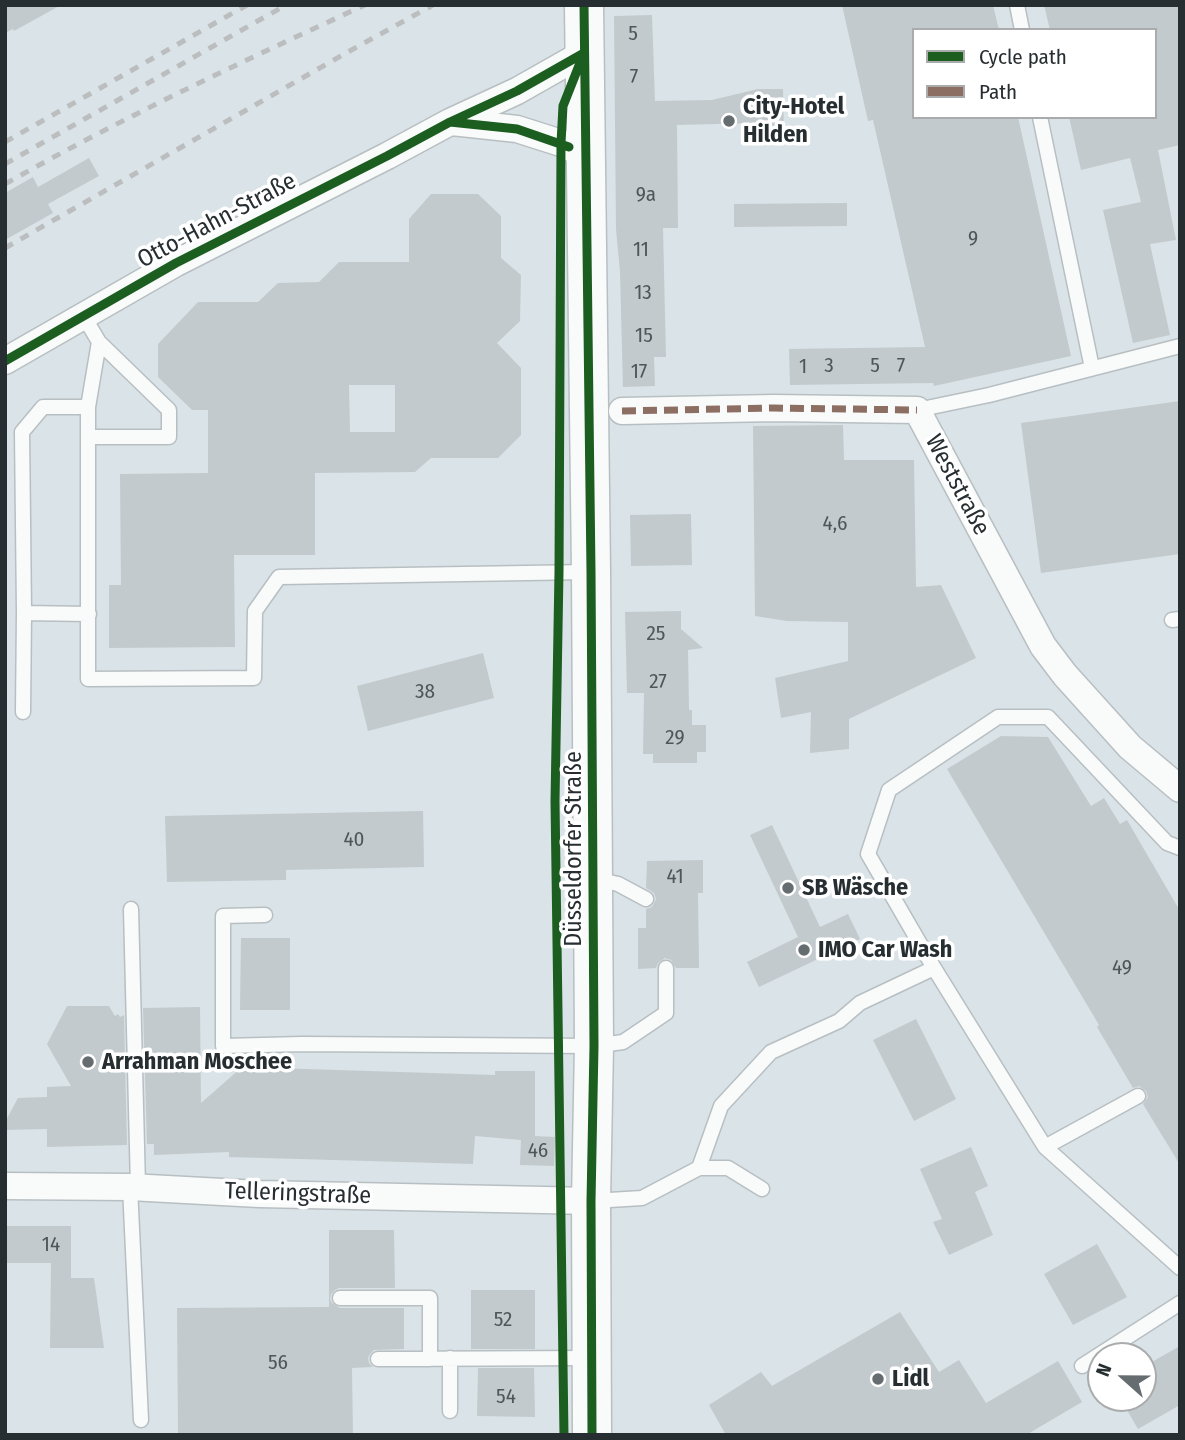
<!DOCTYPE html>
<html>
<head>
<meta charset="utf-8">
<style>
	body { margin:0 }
	#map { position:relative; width:1185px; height:1440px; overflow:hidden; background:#dae3e7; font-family:"Fira Sans Condensed",sans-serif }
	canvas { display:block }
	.frame { position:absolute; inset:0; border:7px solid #272e31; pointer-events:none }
	.legend { position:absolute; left:912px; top:28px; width:245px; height:91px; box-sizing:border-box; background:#fff; border:2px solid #a9abad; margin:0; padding:9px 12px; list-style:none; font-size:21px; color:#272e31 }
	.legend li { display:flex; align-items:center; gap:14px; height:35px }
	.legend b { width:35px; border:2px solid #a9abad }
	.north { position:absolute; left:1087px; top:1342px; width:70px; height:70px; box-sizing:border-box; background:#fff; border:2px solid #a9abad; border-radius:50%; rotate:291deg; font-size:19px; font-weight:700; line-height:28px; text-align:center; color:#272e31 }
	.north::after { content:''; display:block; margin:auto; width:24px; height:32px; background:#666d71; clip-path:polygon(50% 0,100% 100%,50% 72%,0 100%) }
</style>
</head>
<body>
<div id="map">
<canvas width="1185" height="1440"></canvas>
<div class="frame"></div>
<ul class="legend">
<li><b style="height:9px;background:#1b5e20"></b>Cycle path</li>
<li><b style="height:9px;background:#8d6e63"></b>Path</li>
</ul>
<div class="north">N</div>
</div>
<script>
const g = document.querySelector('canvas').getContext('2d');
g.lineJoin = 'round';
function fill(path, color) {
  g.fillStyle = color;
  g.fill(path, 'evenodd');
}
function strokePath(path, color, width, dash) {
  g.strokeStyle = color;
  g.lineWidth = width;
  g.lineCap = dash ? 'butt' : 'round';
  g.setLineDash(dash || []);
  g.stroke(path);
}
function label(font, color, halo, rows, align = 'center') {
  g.font = font + ' "Fira Sans Condensed",sans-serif';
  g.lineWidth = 7;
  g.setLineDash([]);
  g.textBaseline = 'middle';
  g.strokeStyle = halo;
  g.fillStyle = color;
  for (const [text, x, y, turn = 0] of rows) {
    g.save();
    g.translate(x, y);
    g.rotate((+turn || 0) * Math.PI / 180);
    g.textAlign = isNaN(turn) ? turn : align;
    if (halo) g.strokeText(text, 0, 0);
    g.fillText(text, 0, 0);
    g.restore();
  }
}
fill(new Path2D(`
	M5,5h56l-47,26 -1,-2 -8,4z
	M842,5h151l6,25h-85v87h104l53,239 -137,30 -1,-3 -143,2 -1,-36 136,-2 -52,-227 -5,1z
	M1044,5h136v140l-22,5 18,90 -26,4 20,91 -37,8 -30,-133 38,-8 -11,-44 -49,12 -12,-53h86v-87h-105z
	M652,15l3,86 57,-1 46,-11h25l1,45h-27v-11l-80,2 1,103h-15l3,129h-12l1,29 -32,1 -3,-115 -4,-43 -2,-213z
	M89,158l10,18 -51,28 5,9 -48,27v-47l28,-16 5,10z
	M431,194h47l23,22v42l20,17 -1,46 -23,22 24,25v67l-23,23h-67l-16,14 -100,1v82h-81l1,92 -126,1v-63h12l-1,-111 88,-1v-63h-16l-34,-33v-33l40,-42h60l20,-19 41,-1 20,-20h70v-43zM349,385h46v47h-45z
	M847,203v23l-113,1v-23z
	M1180,401v153l-139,19 -20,-150z
	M843,425l1,35h70l2,127 25,-2 35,73 -127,61v30l-39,4 1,-41 -30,6 -6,-40 73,-17v-39l-61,-1 -32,-5 -2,-190z
	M691,514l1,51 -61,1 -1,-51z
	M681,611v18l22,19 -15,2 1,60h3v15h14v27h-9v11h-44v-9h-10l1,-61h-17l-2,-81z
	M483,653l11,45 -126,33 -11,-45z
	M1001,736l47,1 43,69 13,-8 16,26 7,-4 53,91v254l-37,-61 5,-7 -2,-6 -7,-5 -6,2 -36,-61 2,-2 -152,-256z
	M423,811l1,56 -138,3v10l-119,2 -2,-66z
	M772,825l48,102 28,-13 12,25 -101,48 -12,-25 51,-25 -48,-102z
	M703,860v33h-5l1,75h-23l-5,-8 -6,-2 -7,5 -2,5 -18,1v-41h8v-19l6,-2 4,-8 -2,-6 -8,-5 1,-27z
	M241,938h49v72h-50z
	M67,1006h42l6,10 3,-2 2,3 4,-2 3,130 -80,2v-18l-42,1v-8l13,-24 29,-1v-10l24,-1 -24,-42z
	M200,1007l1,96 41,-36 253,8v-4h40v65l20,1 -1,29 -34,-1 1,-25 -46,-4 -2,28 -244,-7v-5l-75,3v-11h-7l-4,-136z
	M916,1019l40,80 -42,22 -41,-81z
	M971,1147l17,39 -13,6 18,43 -44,20 -16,-33 9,-3 -22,-50z
	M5,1226h66v52h23l10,70h-54l1,-85h-46z
	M329,1230h65l1,58h-56l-4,2 -4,4 -1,5 2,4 8,5h64v41l-30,1 -4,4 -2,4 1,5 4,4 -21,1 1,67h-175l-1,-127 152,-1z
	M1097,1244l30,53 -54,28 -29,-51z
	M471,1290h64v59h-64z
	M900,1312l39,60 20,-12 27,43 72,-42 24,41 -56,33h-300l-17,-30 52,-33 11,14z
	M1180,1346v59l-42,24 -18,-31h23v-31z
	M478,1368h56l1,49 -58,-1z`), '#c3cacd');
const lane = new Path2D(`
	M1017,5l5,25
	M1040,117l52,251
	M83,315l16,27 70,68v27h-81v242l166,-1 1,-67 24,-34 309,-5
	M88,407v30
	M917,410l72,-15 191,-49
	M89,614l-65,-1 -2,-181 21,-25h45l11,-65
	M1172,620l8,-1
	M23,712l1,-99
	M596,879l22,5 28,15
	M131,909l7,278
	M265,915l-42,1v130l79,-2 292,2 29,-4 43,-29v-45
	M934,968l111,179 135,121
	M1045,1147l93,-51
	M699,1168l22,-62 50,-54 68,-31 21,-18 74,-35 -66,-114 21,-64 109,-73h50l119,126 13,5
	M130,1187l11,233
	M593,1201l49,-3 57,-30h29l34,21
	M340,1298h90v61
	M450,1358v53
	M378,1359l212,-1
	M1082,1366l98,-63`);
const street = new Path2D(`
	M452,122l65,7 44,14 24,12
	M5,361l171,-98 211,-107 63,-34 67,-31 67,-38
	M622,411l152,-3 143,2 126,236 22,29 65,72 50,42
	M5,1186l125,1 129,7 332,7`);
const primary = new Path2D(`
	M584,5l7,567 3,474 -3,155 1,234`);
strokePath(lane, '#b8bfc2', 17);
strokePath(street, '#b8bfc2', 29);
strokePath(primary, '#b8bfc2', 41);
strokePath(lane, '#f9fbfb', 14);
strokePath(street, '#f9fbfb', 26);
strokePath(primary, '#f9fbfb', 38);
strokePath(new Path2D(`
	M5,142l242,-137
	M5,164l281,-159
	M5,184c117,-66 238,-123 360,-179
	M5,248l341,-195 87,-48`), '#bbbdbe', 5, [9, 9]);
strokePath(new Path2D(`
	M622,411l152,-3 143,2`), '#8d6e63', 7, [14, 7]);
strokePath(new Path2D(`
	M584,5l7,567 3,474 -3,155 1,234
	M450,122l67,7 52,18
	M5,361l171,-98 211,-107 63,-34 67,-31 67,-38
	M564,1435l-9,-634 4,-229 2,-429 2,-37 17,-43`), '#1b5e20', 9);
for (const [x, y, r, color] of [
	[729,121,7,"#666d71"],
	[788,888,7,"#666d71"],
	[804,950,7,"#666d71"],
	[88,1062,7,"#666d71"],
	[878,1379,7,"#666d71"]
]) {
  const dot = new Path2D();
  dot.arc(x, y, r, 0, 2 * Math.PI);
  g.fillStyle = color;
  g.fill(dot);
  strokePath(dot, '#fff', 2.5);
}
label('21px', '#4f5659', null, [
	["5",633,34],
	["7",634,77],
	["9a",646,195],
	["9",973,239],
	["11",641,250],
	["13",643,293],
	["15",644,336],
	["3",829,366],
	["5",875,366],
	["7",901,366],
	["1",803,367],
	["17",639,372],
	["4,6",835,524],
	["25",656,634],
	["27",658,682],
	["38",425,692],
	["29",675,738],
	["40",354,840],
	["41",675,877],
	["49",1122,968],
	["46",538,1151],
	["14",51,1245],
	["52",503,1320],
	["56",278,1363],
	["54",506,1397]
]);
label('bold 24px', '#272e31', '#fff', [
	["City-Hotel",743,107],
	["Hilden",743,135],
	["SB Wäsche",802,888],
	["IMO Car Wash",818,950],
	["Arrahman Moschee",102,1062],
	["Lidl",892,1379]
], 'left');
label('24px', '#272e31', '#fff', [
	["Otto-Hahn-Straße",217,221,-28],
	["Weststraße",957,485,62],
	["Düsseldorfer Straße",574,849,-90],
	["Telleringstraße",298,1194,2]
]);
</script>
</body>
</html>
